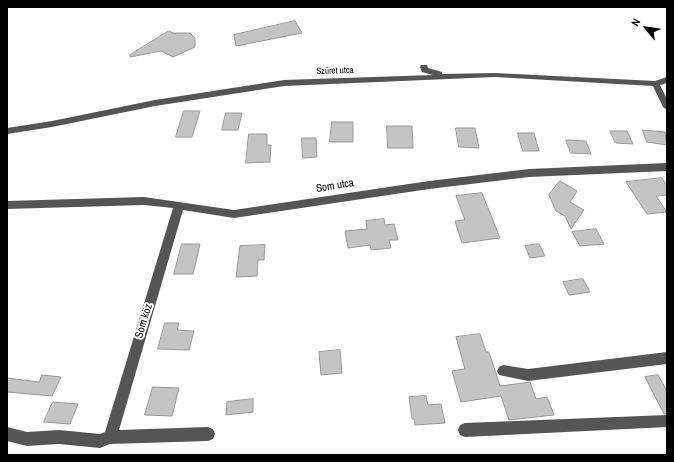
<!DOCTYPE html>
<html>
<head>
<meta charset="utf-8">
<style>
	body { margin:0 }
	#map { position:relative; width:674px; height:462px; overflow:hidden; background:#fff; font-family:"Archivo Narrow",sans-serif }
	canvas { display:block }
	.frame { position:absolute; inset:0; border:8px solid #000; pointer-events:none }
	.north { position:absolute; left:626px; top:8px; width:40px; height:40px; -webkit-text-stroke:3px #fff; paint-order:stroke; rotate:299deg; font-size:11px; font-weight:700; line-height:16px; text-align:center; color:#000 }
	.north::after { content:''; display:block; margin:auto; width:14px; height:18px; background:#000; clip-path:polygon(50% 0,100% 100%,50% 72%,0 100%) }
</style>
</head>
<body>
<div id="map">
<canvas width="674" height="462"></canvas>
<div class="frame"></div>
<div class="north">N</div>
</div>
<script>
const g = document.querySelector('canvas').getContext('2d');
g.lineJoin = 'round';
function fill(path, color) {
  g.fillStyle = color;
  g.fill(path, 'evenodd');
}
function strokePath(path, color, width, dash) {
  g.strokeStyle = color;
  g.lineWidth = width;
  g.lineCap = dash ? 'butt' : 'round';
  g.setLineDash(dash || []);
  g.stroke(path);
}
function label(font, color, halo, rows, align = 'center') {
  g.font = font + ' "Archivo Narrow",sans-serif';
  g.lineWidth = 4;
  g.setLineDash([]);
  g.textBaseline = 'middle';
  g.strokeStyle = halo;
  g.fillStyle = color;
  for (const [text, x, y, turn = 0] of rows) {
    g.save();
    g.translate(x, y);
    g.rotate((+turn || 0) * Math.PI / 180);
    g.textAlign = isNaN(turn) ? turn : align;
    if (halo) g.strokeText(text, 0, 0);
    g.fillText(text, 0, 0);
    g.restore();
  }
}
const building = new Path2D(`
	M295,21l7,12 -66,13 -2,-11z
	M169,31l4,2h17l5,5v9l-22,10 -12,-6 -31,6v-2z
	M184,111h16l-8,26h-16z
	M226,113h16l-4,17h-16z
	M332,122h21v20h-23z
	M387,126h25l1,22h-25z
	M456,128h19l4,20 -20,-1z
	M643,130l22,2 2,13 -20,-3z
	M610,131h17l6,13 -17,-1z
	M518,133h16l5,18h-16z
	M249,134h18v11h4l-1,17 -24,1z
	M302,138h14l1,19 -14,1z
	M566,140l20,1 5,13 -20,-1z
	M662,178l5,8v9l-11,1 11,16 -20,2 -21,-32z
	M560,181l17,10 -7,11 14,8 -13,19 -6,-13 -9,-5 -7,-16z
	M482,193l18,45 -38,5 -7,-22 10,-1 -9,-24z
	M384,219l1,6 9,-1 4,16h-9l2,8 -20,2 -1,-5 -22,3 -3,-17 22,-2 -1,-8z
	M596,229l8,15 -24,2 -8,-14z
	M182,244h18l-7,30h-19z
	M539,244l6,12 -15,2 -5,-12z
	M265,245l-1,15h-6l-1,16 -21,1 4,-31z
	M583,279l7,13 -21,3 -6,-13z
	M165,323h14l-2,7 17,1 -5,19 -31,-1z
	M480,334l6,18h3l11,34 30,-4 6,17 11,-2 7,18 -45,5 -8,-24 -40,6 -9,-31 13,-2 -9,-32z
	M340,350l2,23 -21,2 -2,-23z
	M42,375l19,2 -9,19 -45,-4v-14l32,4z
	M658,375l9,16v23h-3l-19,-37z
	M153,387l26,1 -7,28 -27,-1z
	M426,396l2,9 13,-1 4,19 -30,2 -1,-6h-2l-3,-22z
	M253,399v13l-27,3 1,-13z
	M53,402l25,2 -8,20 -26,-2z`);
fill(building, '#c4c4c4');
strokePath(building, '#999', 1);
fill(new Path2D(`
	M421,65h6l1,3 14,4v2l53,-1 160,8 12,-4v6l-7,2 7,14v11l-4,-3 -10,-21 -158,-9 -211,9 -129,20 -103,21 -45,7v-6l45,-7 103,-21 129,-20 149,-5 -11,-3 -2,-5z
	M667,163v8l-138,6 -100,12 -195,29 -51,-8 -64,220 89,-3 5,2 2,5 -2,5 -5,2 -98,3 -10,4 -41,-4 -32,2 -20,-5v-14l20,5 32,-2 41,4 5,-2 68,-224 -29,-3 -137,4v-8l137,-4 90,13 195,-29 100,-12z
	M667,352v12l-139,17 -29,-6 -2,-4 2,-4 4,-2 25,4z
	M667,415v12l-202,10 -5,-2 -2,-5 2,-5 5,-2z`), '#555');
label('9px', '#000', '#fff', [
	["Szüret utca",335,71,-2]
]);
label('11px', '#000', '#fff', [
	["Som utca",335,186,-9],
	["Som köz",144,321,-73]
]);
</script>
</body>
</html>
